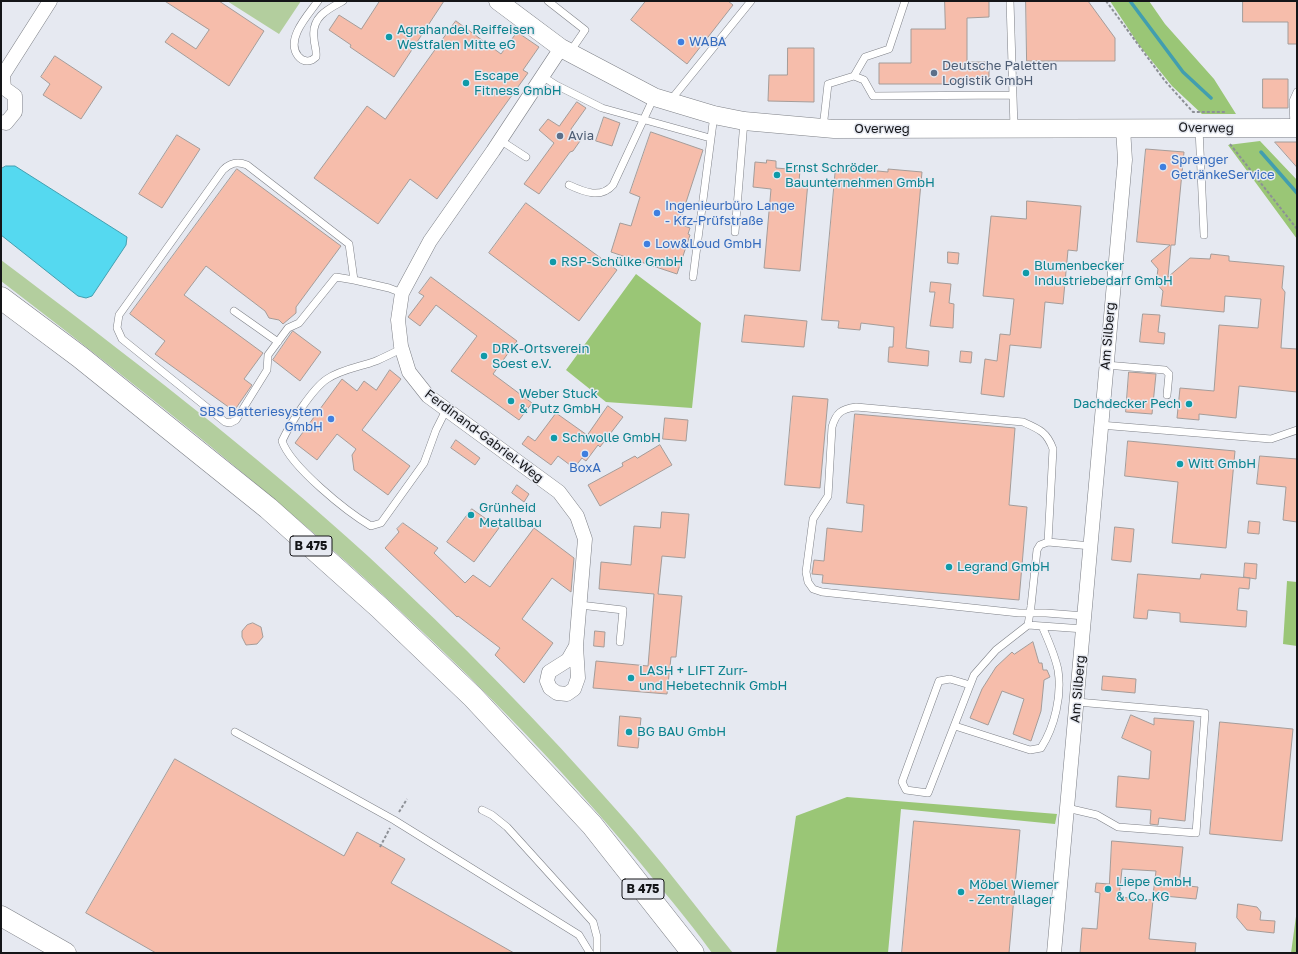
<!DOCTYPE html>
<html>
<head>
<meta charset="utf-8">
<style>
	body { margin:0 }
	#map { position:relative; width:1298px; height:954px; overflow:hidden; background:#e6e9f1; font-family:"Golos Text",sans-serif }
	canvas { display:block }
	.frame { position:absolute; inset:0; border:2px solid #141518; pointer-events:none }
</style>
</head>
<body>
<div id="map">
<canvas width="1298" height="954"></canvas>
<div class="frame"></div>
</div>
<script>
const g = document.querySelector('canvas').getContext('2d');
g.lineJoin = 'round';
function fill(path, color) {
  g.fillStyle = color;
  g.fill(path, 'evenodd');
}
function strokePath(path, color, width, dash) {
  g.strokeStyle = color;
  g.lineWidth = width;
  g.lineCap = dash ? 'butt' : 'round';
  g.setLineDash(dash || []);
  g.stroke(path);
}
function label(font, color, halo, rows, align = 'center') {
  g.font = font + ' "Golos Text",sans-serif';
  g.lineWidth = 3;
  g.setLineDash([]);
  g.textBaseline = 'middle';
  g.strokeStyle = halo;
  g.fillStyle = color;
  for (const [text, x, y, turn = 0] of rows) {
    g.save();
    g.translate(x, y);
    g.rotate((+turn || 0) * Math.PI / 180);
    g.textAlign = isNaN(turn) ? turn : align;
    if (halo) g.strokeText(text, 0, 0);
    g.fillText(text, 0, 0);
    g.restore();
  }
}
fill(new Path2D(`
	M227,1h74l-22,33z
	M1,260c126,95 252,191 368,297 88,81 173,168 252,258 39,44 75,92 112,138h-21c-25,-35 -53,-67 -80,-100 -183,-220 -406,-399 -631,-572z`), '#b3ce9e');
fill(new Path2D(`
	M1110,1h39l16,23 49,55 22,35h-34l-30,-28 -33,-41z
	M1260,141l37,39v59l-69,-94z
	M636,274l65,49 -9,85 -86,-6 -40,-32z
	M1287,581l10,1v64l-14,-2z
	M847,797l210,17 -2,10 -154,-15 -13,144h-112l20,-137z
	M1297,909v44h-6z`), '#9ac676');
const water = new Path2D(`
	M6,166h9l112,71 -1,8 -34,51 -6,2 -8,-2 -77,-61v-66z`);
fill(water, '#55d9f0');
strokePath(water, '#429eaf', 1);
strokePath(new Path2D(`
	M1130,1l53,71 28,26
	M1261,152l36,41`), '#429eaf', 3.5);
const building = new Path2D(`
	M165,1h54l45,30 -35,55 -64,-44 7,-9 24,16 13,-19z
	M380,1h64l-50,76 -44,-30 1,-2 -22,-15 10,-15 22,14z
	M646,1h82l5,4 -46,59 -56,-44z
	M945,1h44v16l-22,1v44h22v22h-110v-21h32v-34h34z
	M1026,1h62l27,37v23h-88z
	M1243,1h54v43h-9v-22h-45z
	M456,21l45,33 16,-22 22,15 -16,23 5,3 -91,126 -27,-20 -32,45 -64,-46 53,-72 18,13z
	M788,48h26v54l-46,-1 1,-26h18z
	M55,56l47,31 -21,32 -38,-24 7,-11 -9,-7z
	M1263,79h25v29h-25z
	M577,102l9,6 -15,21 4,9 5,3 -7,10 -3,1 -31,42 -15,-10 30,-41 -15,-13 9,-11 11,7z
	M604,117l16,6 -8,23 -16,-5z
	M651,132l52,18 -24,74 11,4 -2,6 2,1 -13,39 -66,-22 9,-29 11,3 9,-29 -10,-4z
	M177,135l23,14 -38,59 -23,-14z
	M1275,142h22v25z
	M1146,149l38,3 -9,93h-4l-3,32 22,-19 20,1 1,-5 18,2v5l55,5 -2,22 3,4 -4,56 16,1v43l-58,-6 -3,32 -37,-4v6l-22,-2 3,-30 34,3 5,-66 39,3 3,-29 -36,-3 -1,16 -63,-6 2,-15 -7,-8 2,-14 -7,-8 19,-16 -33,-3z
	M767,160l9,1v7l24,2 -1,12h9l-8,89 -36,-3 7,-79 -18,-2 2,-25 11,1z
	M836,167l52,5v-3l34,3 -16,176 23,3 -1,15 -40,-4 1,-15h4l1,-20 -33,-4 -1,7 -22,-2 1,-7 -17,-1z
	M237,169l104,77 -45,61v6l-13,11 -4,-4 -10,-2 -4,-7 -59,-45 -22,29 79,58 -19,26 8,6 -18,26 -79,-57 10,-13 -35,-27z
	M1027,201l54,5 -4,45 -9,-1 -5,54 -18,-2 -4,46 -31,-3 -6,52 -23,-3 4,-35 12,2 3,-27 10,1 4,-36 -31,-3 8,-80 35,3z
	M526,203l91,67 -38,51 -90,-68z
	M948,252l11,1 -1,11 -10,-1z
	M431,277l86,64 -24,33 39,29 -13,17 -68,-49 26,-35 -41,-31 -16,21 -12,-9 16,-21 -5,-3z
	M931,282l20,2 -2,19 5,1 -1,24 -23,-2 5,-34h-5z
	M1143,314l17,1 -2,17 7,1 -1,11 -24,-2z
	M745,315l62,6 -3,26 -62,-5z
	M293,331l28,21 -21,29 -27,-21z
	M961,351l11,1 -1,11 -11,-1z
	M390,370l11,9 -39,51 48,36 -22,29 -34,-25 -2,-15 4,-6 -19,-15 -20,26 -22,-17 47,-64 15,12 7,-10 12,9z
	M1129,372l27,2 -4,40 -26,-2z
	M793,396l35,3 -8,89 -35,-3z
	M608,406l15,11 -23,30 -2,-2 -12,16 -4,-3 -8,10 -16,-12 -7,9 -29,-21 6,-8 7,5 21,-28 31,22z
	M855,414l160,14 -6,77 18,2 -8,93 -197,-17 1,-8 -11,-1 2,-14 10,1 3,-33 35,4 2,-27 -17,-2z
	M665,418l23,2 -2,21 -23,-2z
	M456,440l24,18 -5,7 -24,-17z
	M1128,441l107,10 -9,97 -54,-5 6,-61 -53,-6z
	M660,445l12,20 -72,41 -12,-21 35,-19 -1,-3 13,-7 2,2z
	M1260,456l37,3v63l-14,-2 3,-33 -29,-3z
	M517,485l12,9 -5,8 -12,-9z
	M472,509l27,19 -25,34 -27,-20z
	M662,512l27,2 -4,44 -23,-2 -4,38 24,2 -6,61h-5l-4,37 -74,-6 3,-27 52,5 6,-72 -55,-5 2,-27 30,3 3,-39 26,2z
	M1249,521l11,1 -1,12 -11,-1z
	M403,523l35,25 -4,5 31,30 8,-8 17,12 44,-59 40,30 -3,34 -19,-14 -30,41 31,24 -29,40 -29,-28 5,-7 -42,-32 -1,1 -72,-69 14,-16 -2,-3z
	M1115,527l19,2 -3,33 -19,-2z
	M1245,563l12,1 -1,15 -12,-2z
	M1138,574l62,5 1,-5 49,4 -1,11 -10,-1 -2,22 10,1 -1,16 -66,-5v-9l-32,-3 -1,9 -13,-1z
	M253,623l8,4 2,10 -6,7 -11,1 -4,-8v-6l5,-6z
	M595,631l10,1 -1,15 -10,-1z
	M1033,642l6,21h3l1,7h4l3,7 -6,3 -3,31 -10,30 -18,-7 11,-35 -22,-8 -14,34 -18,-7 12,-29 14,-22 16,-15 2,2z
	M1103,676l33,3 -1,14 -33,-3z
	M1131,715l23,10v-7l40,3 -9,100 -26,-3 -1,7 -8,-1 1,-14 -35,-3 2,-31 31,3 2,-28 -29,-13z
	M620,716l21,2 -3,30 -20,-2z
	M1220,722l73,7 -11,112 -72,-7z
	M175,759l169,97 13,-24 29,16 19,11 -14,24 123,70h-358l-70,-40z
	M914,821l106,9 -11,123h-107z
	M1112,841l71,6 -4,38 19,2 -2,12 -43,-4 3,-24 -34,-2 -3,28 34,3 -4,39 47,4 -1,10h-115l2,-25 15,1 3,-36 -5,-1 1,-9 13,1z
	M1238,904l19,3 4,5 -1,8 15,1 -1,12 -27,-3 -10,-12z`);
fill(building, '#f6bdab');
strokePath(building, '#a49c99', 1);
const service = new Path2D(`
	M318,1c-10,14 -33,38 -20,55 4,5 9,6 14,4l4,-3c1,-8 -2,-12 -2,-19 -3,-21 14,-29 29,-37
	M548,1l37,29 -15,22
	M1010,1l4,127
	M542,76l14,9 46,23 108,30
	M854,76l10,4 9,16 140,-1
	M670,101l81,-100
	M823,128l5,-44 26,-8 11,-19 24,-8 16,-48
	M1294,128l-1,-27 4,-9
	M1199,129l5,106
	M500,140l26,17
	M569,185c15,7 32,14 44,0l41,-88
	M735,232l9,-111
	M693,277l21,-162
	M354,280l-18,-3 -37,46 -11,5 -20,27 -1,15 -31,50 -6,3 -5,-1 -103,-83 -5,-11 2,-13 104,-145c7,-7 14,-9 24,-5l102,79 5,36 35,8 13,5
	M234,311l44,31
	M401,349c-8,4 -16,8 -25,12 -16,6 -34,8 -49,18 -15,10 -37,45 -45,62 9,26 65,71 89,85l10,-3 43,-60 12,-33 10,-20
	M1106,365l59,5 4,4 -2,21
	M1100,425l171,14 26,-9
	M1048,542l43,4
	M580,605l43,5 -3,32
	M1042,626l42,3
	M970,685l-20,-6 -11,2 -37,101 4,8 22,3 46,-118 22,-25 32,-25 3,-19 6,-56 3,-5 8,-3 5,-93c-6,-17 -14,-20 -30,-27l-167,-15c-15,2 -20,6 -24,20l-4,69 -15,23 -7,53 2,10 5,7 9,3 197,21h27l39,3
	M955,726l75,24 11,-2c14,-22 21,-53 17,-78 -3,-15 -10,-30 -16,-44l-14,-1
	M235,732l159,88 185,115 11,18
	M1067,808l30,7 21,12 78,6 9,-120 -128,-11
	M482,810l10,5 15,12 86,95 4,15v16`);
const minor = new Path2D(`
	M561,48l-68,103 -63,90 -28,52 -4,27 3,26 8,26 19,24 131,96 18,24 8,23 -9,107 2,32 -4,11 -7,5 -10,-1 -7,-5 -3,-7 2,-9 19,-12 8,-14
	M1,78l49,-77
	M1,122l5,1 9,-11v-16l-11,-8 -1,-12
	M1054,953l71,-793 -2,-32`);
const tertiary = new Path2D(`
	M498,1l63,47 93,49 60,18 30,6 90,8 463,-1`);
const secondary = new Path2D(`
	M1,916l65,37`);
const trunk = new Path2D(`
	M1,298l79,59 188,151 112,100 93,89 119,128 101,128`);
strokePath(service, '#7e8087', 8);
strokePath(minor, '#7e8087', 15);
strokePath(tertiary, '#7e8087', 19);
strokePath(secondary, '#7e8087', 21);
strokePath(trunk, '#7e8087', 23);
strokePath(new Path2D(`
	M1106,1l59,80 28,31h32
	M1230,144l67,85
	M399,812l8,-13
	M380,847l10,-19`), '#8d9096', 2, [3, 2]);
strokePath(service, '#fff', 7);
strokePath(minor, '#fff', 14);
strokePath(tertiary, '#fff', 18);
strokePath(secondary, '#fff', 20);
strokePath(trunk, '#fff', 22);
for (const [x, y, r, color] of [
	[389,37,4,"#0f9aa8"],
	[681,42,4,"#3f7fe0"],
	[934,73,4,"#5c6f8a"],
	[466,83,4,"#0f9aa8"],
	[560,136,4,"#5c6f8a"],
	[1163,167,4,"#3f7fe0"],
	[777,175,4,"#0f9aa8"],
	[657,213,4,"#3f7fe0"],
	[647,244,4,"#3f7fe0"],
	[553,262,4,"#0f9aa8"],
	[1026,273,4,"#0f9aa8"],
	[484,356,4,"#0f9aa8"],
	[511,401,4,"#0f9aa8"],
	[1189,404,4,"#0f9aa8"],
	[331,419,4,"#3f7fe0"],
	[554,438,4,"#0f9aa8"],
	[585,454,4,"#3f7fe0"],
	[1180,464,4,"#0f9aa8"],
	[471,515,4,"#0f9aa8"],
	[949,567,4,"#0f9aa8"],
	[631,678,4,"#0f9aa8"],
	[629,732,4,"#0f9aa8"],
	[1108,889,4,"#0f9aa8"],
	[961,892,4,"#0f9aa8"]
]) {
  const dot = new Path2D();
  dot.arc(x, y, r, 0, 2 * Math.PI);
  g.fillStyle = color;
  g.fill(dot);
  strokePath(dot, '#e6e9f1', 1.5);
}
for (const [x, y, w] of [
	[311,546,42],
	[643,889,42]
]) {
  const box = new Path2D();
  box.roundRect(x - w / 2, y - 10, w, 20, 3);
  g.fillStyle = '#e6e9f1';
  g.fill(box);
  strokePath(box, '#141518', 1);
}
label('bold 12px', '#141518', null, [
	["B 475",311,546],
	["B 475",643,889]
]);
label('13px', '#0d838f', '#e6e9f1', [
	["Agrahandel Reiffeisen",397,30],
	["Westfalen Mitte eG",397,45],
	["Escape",474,76],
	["Fitness GmbH",474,91],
	["Ernst Schröder",785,168],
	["Bauunternehmen GmbH",785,183],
	["RSP-Schülke GmbH",561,262],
	["Blumenbecker",1034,266],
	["Industriebedarf GmbH",1034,281],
	["DRK-Ortsverein",492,349],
	["Soest e.V.",492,364],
	["Weber Stuck",519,394],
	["& Putz GmbH",519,409],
	["Dachdecker Pech",1181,404,"right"],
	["Schwolle GmbH",562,438],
	["Witt GmbH",1188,464],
	["Grünheid",479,508],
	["Metallbau",479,523],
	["Legrand GmbH",957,567],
	["LASH + LIFT Zurr-",639,671],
	["und Hebetechnik GmbH",639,686],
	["BG BAU GmbH",637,732],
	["Liepe GmbH",1116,882],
	["& Co. KG",1116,897],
	["Möbel Wiemer",969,885],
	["- Zentrallager",969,900]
], 'left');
label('13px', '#366cbe', '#e6e9f1', [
	["WABA",689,42],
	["Sprenger",1171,160],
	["GetränkeService",1171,175],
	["Ingenieurbüro Lange",665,206],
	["- Kfz-Prüfstraße",665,221],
	["Low&Loud GmbH",655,244],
	["SBS Batteriesystem",323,412,"right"],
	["GmbH",323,427,"right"],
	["BoxA",585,468,"center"]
], 'left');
label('13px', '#4e5e75', '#e6e9f1', [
	["Deutsche Paletten",942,66],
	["Logistik GmbH",942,81],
	["Avia",568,136]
], 'left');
label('13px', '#141518', '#e6e9f1', [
	["Overweg",1206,128,1],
	["Overweg",882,129],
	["Am Silberg",1108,336,-85],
	["Ferdinand-Gabriel-Weg",484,436,37],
	["Am Silberg",1078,689,-85]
]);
</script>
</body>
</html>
